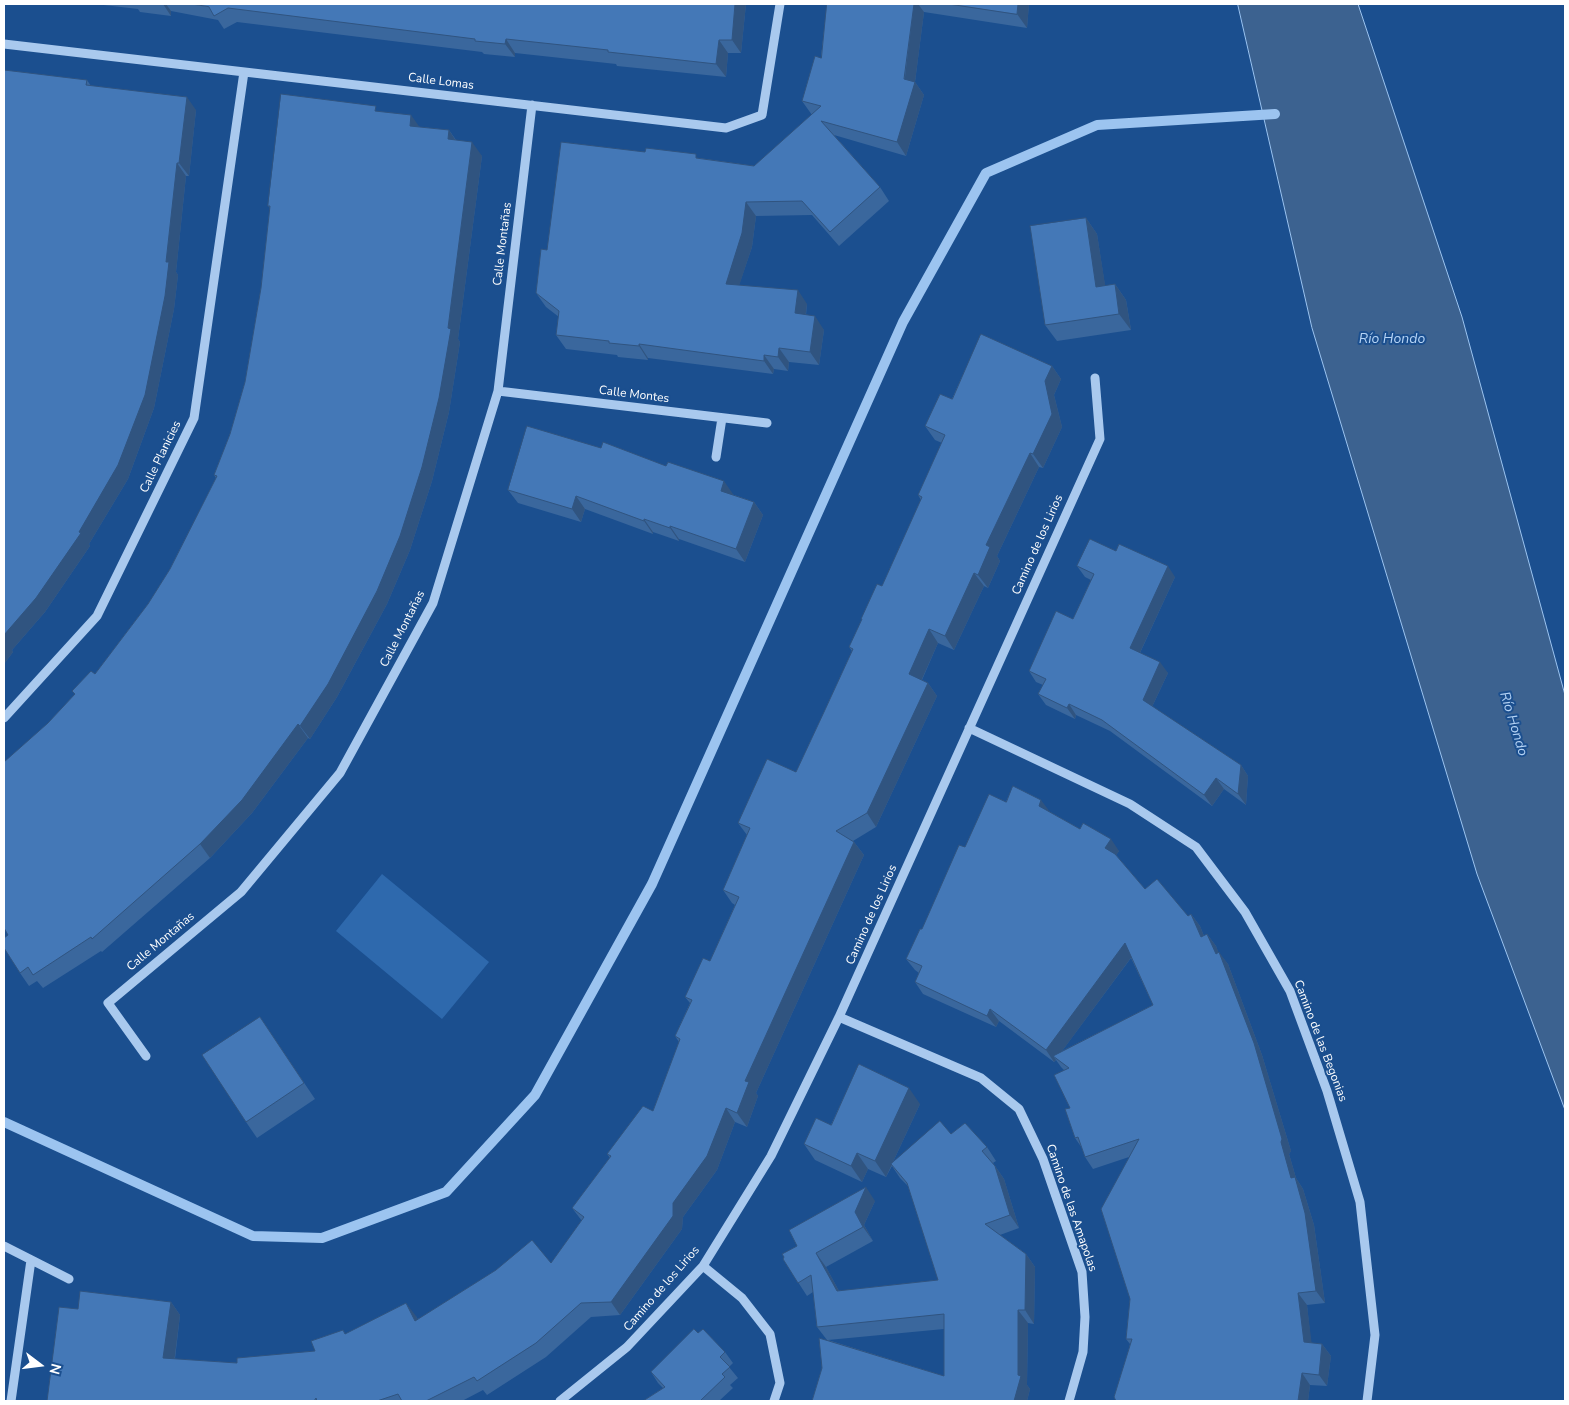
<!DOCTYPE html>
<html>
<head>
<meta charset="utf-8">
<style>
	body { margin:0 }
	#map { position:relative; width:1569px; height:1405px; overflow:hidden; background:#1b4f8f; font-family:"Nunito Sans",sans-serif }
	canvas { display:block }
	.frame { position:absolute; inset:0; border:5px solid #fff; pointer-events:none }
	.north { position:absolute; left:15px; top:1340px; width:50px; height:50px; -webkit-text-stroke:4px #1b4f8f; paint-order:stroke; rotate:105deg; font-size:14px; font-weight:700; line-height:20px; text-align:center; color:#fff }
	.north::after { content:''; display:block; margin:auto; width:18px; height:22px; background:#fff; clip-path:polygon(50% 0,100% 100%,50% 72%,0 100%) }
</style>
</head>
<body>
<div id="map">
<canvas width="1569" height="1405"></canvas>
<div class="frame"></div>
<div class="north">N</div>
</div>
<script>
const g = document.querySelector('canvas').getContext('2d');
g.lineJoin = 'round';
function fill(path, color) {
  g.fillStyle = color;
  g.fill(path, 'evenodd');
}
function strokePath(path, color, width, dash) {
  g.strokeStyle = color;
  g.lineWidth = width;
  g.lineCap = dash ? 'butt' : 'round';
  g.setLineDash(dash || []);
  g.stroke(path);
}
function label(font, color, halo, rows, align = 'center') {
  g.font = font + ' "Nunito Sans",sans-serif';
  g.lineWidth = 4;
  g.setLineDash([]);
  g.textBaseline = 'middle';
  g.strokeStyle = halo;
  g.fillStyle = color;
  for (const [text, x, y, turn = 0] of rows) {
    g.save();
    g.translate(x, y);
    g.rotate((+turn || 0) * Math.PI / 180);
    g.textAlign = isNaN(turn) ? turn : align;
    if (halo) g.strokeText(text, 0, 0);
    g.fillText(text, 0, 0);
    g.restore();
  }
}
fill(new Path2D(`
	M382,874l107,88 -47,57 -106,-88z`), '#2e69ad');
const water = new Path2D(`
	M1238,4h120l104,313 103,378v415l-88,-236 -165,-546z`);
fill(water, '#3c6290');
strokePath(water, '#9cc4f0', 1);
strokePath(new Path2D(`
	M4,1122l249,114 69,2 124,-46 89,-97 117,-211 251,-562 83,-149 111,-48 178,-11`), '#9cc4f0', 10);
strokePath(new Path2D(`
	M4,44l722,84 36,-13 18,-111
	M498,391l269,32
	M716,457l6,-39
	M4,718l93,-102 97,-198 50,-346
	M969,728l161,76 66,43 49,65 45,79 37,100 33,111 15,133 -8,66
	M839,1017l142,61 38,31 24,50 39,113 3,45 -2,35 -14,49
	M146,1056l-38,-53 133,-111 99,-119 93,-170 65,-212 34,-286
	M4,1246l65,33
	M703,1266l39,32 28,36 10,49 -6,18
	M11,1401l20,-141
	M560,1401l67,-54 76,-81 68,-110 68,-139 261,-578 -5,-61`), '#a9c9ee', 9);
fill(new Path2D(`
	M52,4h15v1z
	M95,4h651l-5,49h-13l-2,24 -109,-11 -1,-2 -101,-11v4l-31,-3 -2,-2 -245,-30 -13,7 -6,-9 -47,-9v5l-31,-4 -2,-3z
	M827,4h202l-2,24 -103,-16 -9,70 9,13 -18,61 -72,-21 46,52 9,14 -50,45 -27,-31 -56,1 -4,31 -13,38 68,19 -1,11 18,15 -5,35 -30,-3 -1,9 -14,-2 -1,5 -125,-16v2l-30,-3 -1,-2 -51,-6 -10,-14 3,-18 -13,-10 -10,-14 11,-43 98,-98 54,6 55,8 58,-51 -10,-14 19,-43z
	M87,80l4,6 105,24 -7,66h-3l-10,96 2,3 -4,34 -20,99 -26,71 -39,65 1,2 -45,66 -33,38 1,2 -9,12z
	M379,111l41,16 29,3 7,10 26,16 -24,183 2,3 -11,70 -17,69 -22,69 -23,54 -50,93 -27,42 -2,-1 -56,75 -42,45 -108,94 -1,-1 -58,37 -6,-7 -8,5 -9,-13 -12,-38 40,-212 27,-29 -3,-3 23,-17 53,-70 22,-35 46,-91 -2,-3 16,-41 15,-52 16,-94 9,-80 -2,-2z
	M1086,218l11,16 8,52 10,-2 11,16 5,30 -74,11 -12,-16z
	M1052,366l9,13 -7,16 8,32 -19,41 -4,-1 -42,89 3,5 -12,27 -4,-2 -30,64 -16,-7 -16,37 6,3 9,13 -61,131 -23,14 1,1 10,13 -108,238 2,3 -11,31 -12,-5 -18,48 -34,47 -1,12 -62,86 -29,2 -45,40 -59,38 -4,-5 -21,11h-415l31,-92 93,-7 9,13 -5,44 62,4 78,-12 31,-17 70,-18 1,3 134,-56 31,-42 -10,-13 38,-50 -3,-4 46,-43 26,-69 -4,-6 15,-33 -5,-6 25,-36 25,-56 -3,-2 -9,-13 24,-55 -9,-12 58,-51 28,-60 28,-61 -3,-4 13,-27 -1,-1 21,-33 39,-86 -3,-5 24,-52 -7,-3 -10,-14 27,-27z
	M601,448l153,54 9,13 -18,47 -66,-23v2l-26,-9v2l-68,-25 -4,13 -63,-19 -10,-13z
	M1116,551l59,26 -35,76 28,20 -16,34 89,58 7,11 -2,29 -22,-16 -12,17 -102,-75 -34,-16 -1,4 -29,-14 -8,-11 5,-9 -7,-3 -7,-11 44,-52 18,-39 -6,-3 -8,-11z
	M1006,802l44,10 69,39 -3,4 29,34 43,27 3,-2 9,12 4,10 3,-2 9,12 2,6 10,12 34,91 29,96 -2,3 7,24 7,11 11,36 11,78 -18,2 4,38 11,1 9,12 -4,30 -17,-1 -2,16h-192l14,-57 -4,-5 4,-40 -1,-142 -36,12 -8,-12 -3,-9 -7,-10 -11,-68 -3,-3 -5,-7 -2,2 -55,-41 -3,6 -73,-33 -8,-12 4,-9 -4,-3 -9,-11 59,-112zM1131,958l22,47 -91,46z
	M260,1017l55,82 -58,39 -11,-16z
	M920,1104l-27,58 58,-28 36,13 9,14 -3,2 11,16 15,49 -19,7 26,19 9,13 -1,57 -6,-1 -1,62 3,4 -3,12h-215l10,-33 5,-28 -10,-13 -4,-35 -6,4 -24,-37 92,-58 -11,24 9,16 -47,26 13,24 99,-11 -29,-93 -9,-9 -8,-12 -6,11 -18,-8 -6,13 -47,-22 -11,-16 27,-19zM944,1329v47l-116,-36z
	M698,1333l27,19 8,11 -4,4 9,11 -8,7 3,3 -14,13h-76l20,-13 -5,-5 -7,-11z`), '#3a679d');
fill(new Path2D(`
	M163,4h3l5,7v5z
	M735,4h11l-5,49 -9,-13z
	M914,4h4l6,8 -9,70 9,13 -18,61 -9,-14z
	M1018,4h11l-2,24 -10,-14z
	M506,39l9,14v4l-10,-13z
	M719,40l9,13 -2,24 -10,-13z
	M187,97l9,13 -7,66 -10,-13z
	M411,115l10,14 -11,-3z
	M449,130l9,14 -10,-5z
	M472,142l10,14 -24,183 2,3 -11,70 -17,69 -22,69 -23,54 -50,93 -27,42 -10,-13 148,-398z
	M177,163l9,13 -10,96 2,3 -4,34 -20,99 -26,71 -39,65 1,2 -45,66 -33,38 1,2 -9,12v-29l75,-103 87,-270z
	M746,202l10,14 -4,31 -17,51 -9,-14z
	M1086,218l11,16 11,69 -12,-16z
	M1115,284l11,16 5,30 -12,-16z
	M798,290l9,14 -3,23 -9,-14z
	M815,316l9,14 -5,35 -9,-13z
	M639,344l9,14v2l-9,-14z
	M779,348l10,14 -1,9 -10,-14z
	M764,355l10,14 -1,5 -9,-13z
	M1052,366l9,13 -7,16 8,32 -19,41 -10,-14 12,-73z
	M1030,453l9,14 -42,89 3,5 -12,27 -10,-13 8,-30z
	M724,481l9,13 -3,10 -9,-13z
	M576,496l9,13 -4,13 -9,-13z
	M754,502l9,13 -18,47 -9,-13z
	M644,519l9,13v2l-9,-13z
	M670,526l9,13v2l-9,-13z
	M1168,566l7,11 -38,82 -7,-11z
	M974,573l10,13 -30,64 -9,-14z
	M929,629l9,14 -20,45 -9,-14z
	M1160,662l8,11 -18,38 -7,-11z
	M928,683l9,13 -61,131 -9,-14z
	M1069,704l7,11 -1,4 -8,-11z
	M298,724l10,14 -56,75 -42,45 -10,-14z
	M1241,765l7,11 -2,29 -8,-11z
	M1216,778l8,11 -12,17 -8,-11z
	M1041,800l9,12 -11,-6z
	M1111,839l8,12 -6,9 -8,-12z
	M854,842l10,13 -108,238 2,3 -11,31 -10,-14 8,-32z
	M1191,914l9,12 9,23 -8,-12z
	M1207,934l9,12 8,20 -8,-12z
	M1125,943l8,12 -76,103 -4,-2 3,4 -2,2 -8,-12z
	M1219,952l9,12 34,91 29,96 -2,3 7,24 7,11 11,36 11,78 -9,-12 -25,-113z
	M990,1009l9,12 -3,6 -9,-11z
	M909,1088l11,16 -34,73 -11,-16z
	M726,1108l9,14 -18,48 -34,47 -1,12 -62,86 -9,-13 62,-99z
	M857,1153l11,16 -6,13 -11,-16z
	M995,1166l9,13 15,49 -9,-13z
	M866,1187l9,14 -11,24 9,16 -10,-14 -8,-15z
	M816,1253l10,14 20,37 -9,-13z
	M1026,1254l9,13 -1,57 -9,-14z
	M1298,1293l9,12 6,49 -9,-12z
	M171,1302l9,13 -7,56 -10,-13z
	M406,1303l10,13 9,18 -10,-13z
	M1018,1310l10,13 -1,62 3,4 -3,12h-13l4,-26z
	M1322,1344l9,12 -4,30 -8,-11z
	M1302,1373l8,12 -2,16h-10z`), '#305480');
const building = new Path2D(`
	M192,4h543l-3,36h-13l-3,24 -108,-12v-2l-102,-11 -1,5 -30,-3v-2l-247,-31 -14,8 -5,-9z
	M827,4h87l-10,75 11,3 -18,60 -76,-21 59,66 -50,45 -28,-31 -56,1 -4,31 -16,51 72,6 -3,23 20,3 -5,36 -31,-4 -1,9 -14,-2v6l-125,-17v2l-30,-3v-2l-53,-6 3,-24 -23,-18 5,-44 6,1 14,-108 84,10 1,-4 50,6v4l58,8 67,-60 -19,-5 13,-45 6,2z
	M949,4h69l-1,10z
	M4,70l83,10 -1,5 101,12 -8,66h-2l-11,99h3l-4,34 -20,99 -27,70 -39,67 2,1 -45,65 -32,37z
	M281,94l95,12 -1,5 36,4 -1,11 39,4 -1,9 24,3 -24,186 3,1 -12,69 -17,69 -22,69 -23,55 -49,93 -28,42 -2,-2 -56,76 -42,44 -108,95 -1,-2 -58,38 -5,-8 -8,6 -16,-25v-10l4,-3 -4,-7v-166l44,-39 27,-29 -3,-3 19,-20 4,3 53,-70 22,-35 47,-93 -3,-1 16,-41 15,-52 16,-94 9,-82h-2z
	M1086,218l10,69 19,-3 4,30 -74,11 -15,-99z
	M981,334l71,32 -7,15 7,33 -19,40 -3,-1 -44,92 4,2 -12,28 -4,-2 -29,63 -16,-7 -20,45 19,9 -61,130 -31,18 18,11 -109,239 4,1 -12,31 -11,-5 -19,48 -34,47v13l-62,86 -30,1 -45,40 -59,38 -3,-4 -48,24h-24l-4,-7 -21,7h-60l-1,-3 -2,3h-267l12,-94 19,2 2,-18 91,11 -8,56 74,5v-5l78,-7 -4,-10 32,-11 2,4 61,-31 9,18 81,-51 36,-30 19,23 33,-46 -12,-9 39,-52 -4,-2 36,-48 10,5 27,-72 -5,-3 17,-36 -7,-3 18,-39 7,3 29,-64 -16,-7 27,-62 -12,-5 29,-64 29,13 28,-60 29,-63 -4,-2 13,-28h-1l16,-35 5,2 40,-89 -4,-2 27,-60 -20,-9 15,-32 12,5z
	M527,426l74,22 2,-6 63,24 2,-4 56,19 -3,10 33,11 -18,47 -66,-23v2l-26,-9v2l-68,-25 -4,13 -64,-19z
	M1090,539l26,12 3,-7 49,22 -38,82 30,14 -17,38 98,65 -3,29 -22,-16 -12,17 -102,-75 -33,-16 -2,4 -29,-14 8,-15 -17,-8 27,-60 17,8 21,-45 -17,-8z
	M1013,786l28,14 -2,6 41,23 3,-6 28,16 -6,9 10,6 30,35 12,-10 31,37 3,-2 10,23 6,-3 9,20 3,-2 35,91 28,96 -1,3 10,36 4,-1 10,36 11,78 -18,2 6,49 18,2 -3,31 -17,-2 -4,28h-182l-2,-4 18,-58h-6l4,-40 -29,-90 38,-70 -54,18 -7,-20 -3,1 -10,-29 5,-1 -16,-33 15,-7 -16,-12 100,-51 -28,-62 -79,107 -56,-41 -3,7 -72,-34 7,-16 -16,-7 14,-30h2l37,-84 6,2 24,-53 17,8z
	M260,1017l44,66 -58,39 -44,-67z
	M859,1064l50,24 -34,73 -18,-8 -6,13 -47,-22 12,-26 15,7z
	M940,1121l11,13 14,-11 22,24 -5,4 13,15 15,49 -25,9 41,30 -1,56h-7v65l3,1 -7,25h-202l10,-33 -3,-30 125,38v-62l-127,13 -6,-52 -13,8 -15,-24 1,-2 -2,-3 15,-8 -8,-16 77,-43 -11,25 8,15 -47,26 21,38 101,-11 -31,-97 -16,-19z
	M694,1329l4,4 5,-4 22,23 -5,5 10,10 -8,7 3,3 -25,24h-57l22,-14 -14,-15z`);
fill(building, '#4478b7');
strokePath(building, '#305480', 1);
label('12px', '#fff', '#1b4f8f', [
	["Calle Lomas",441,82,7],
	["Calle Montañas",503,244,-83],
	["Calle Montes",634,395,7],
	["Calle Planicies",161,457,-64],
	["Camino de los Lirios",1038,545,-66],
	["Calle Montañas",403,629,-63],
	["Camino de los Lirios",872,915,-66],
	["Calle Montañas",161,942,-40],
	["Camino de las Begonias",1320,1041,69],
	["Camino de las Amapolas",1071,1208,71],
	["Camino de los Lirios",662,1289,-49]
]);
label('italic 14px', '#b5d3f5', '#1b4f8f', [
	["Río Hondo",1392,340],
	["Río Hondo",1513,724,73]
]);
</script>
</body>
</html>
